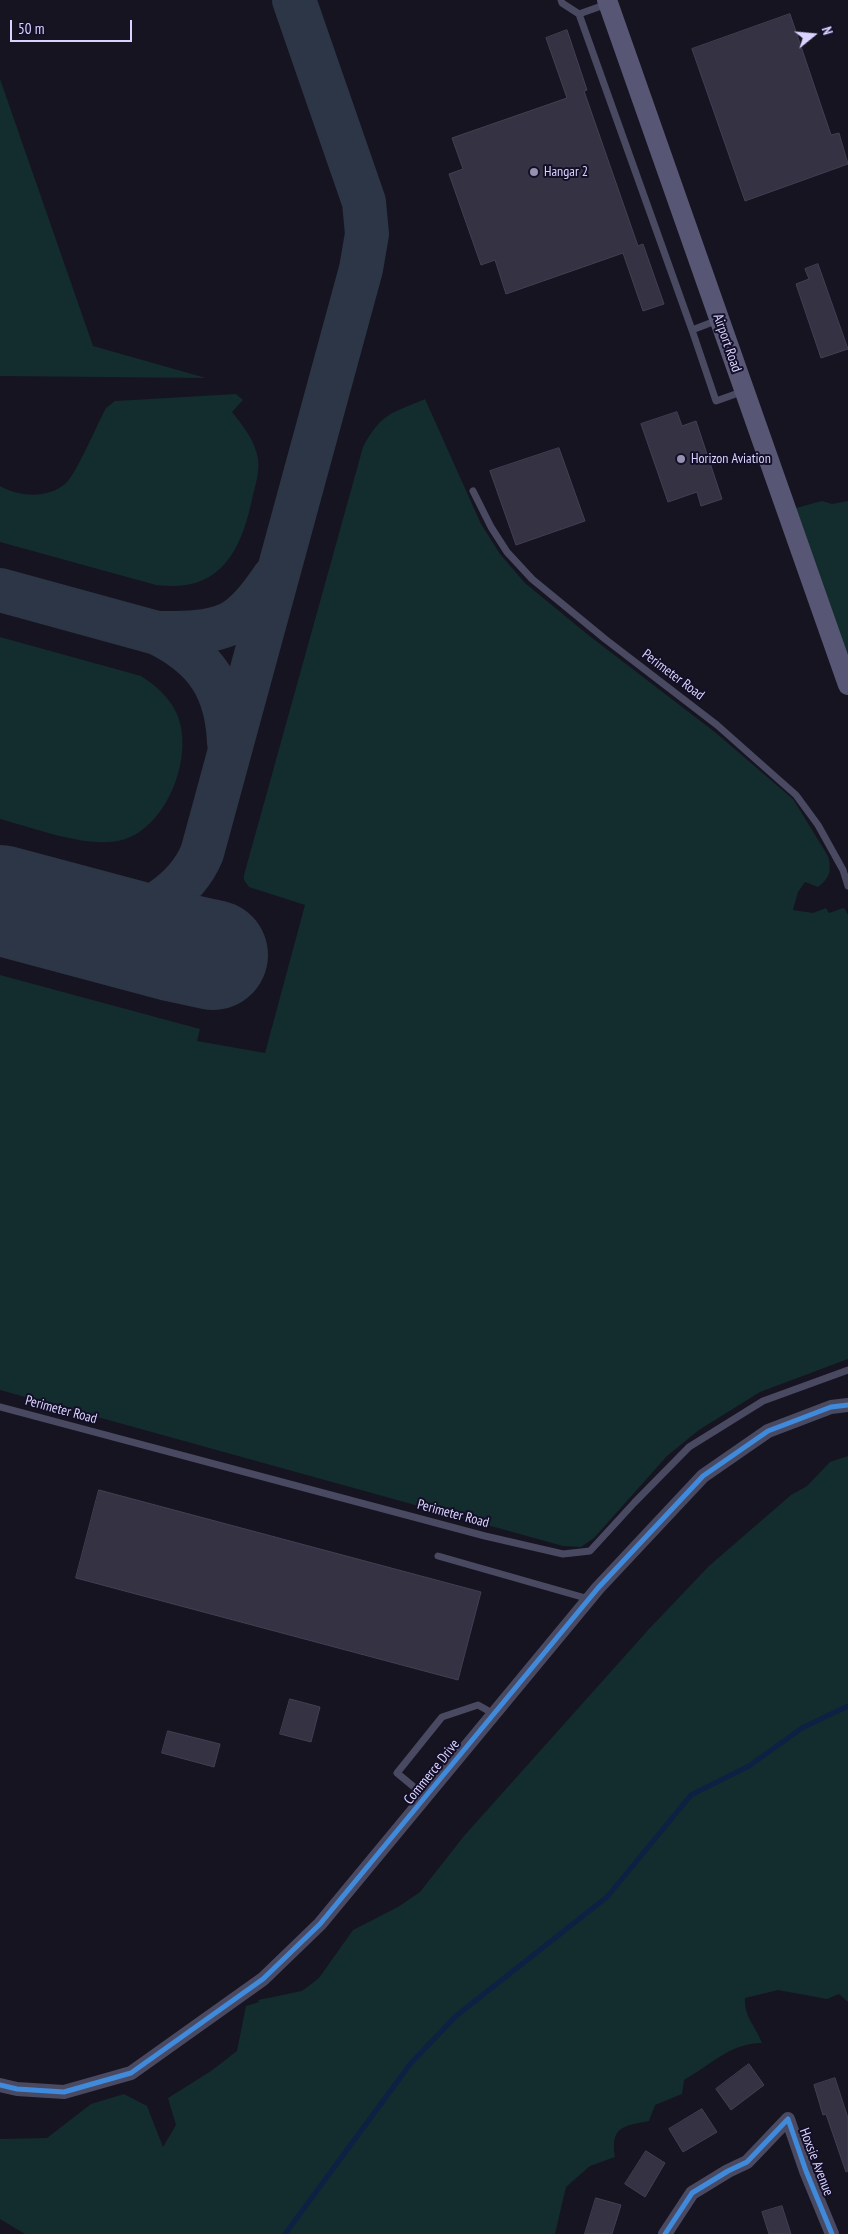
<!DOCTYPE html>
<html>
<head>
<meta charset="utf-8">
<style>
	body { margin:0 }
	#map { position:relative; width:848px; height:2234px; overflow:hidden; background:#161421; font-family:"PT Sans Narrow",sans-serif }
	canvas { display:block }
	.north { position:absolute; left:788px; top:10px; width:50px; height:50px; -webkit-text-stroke:4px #130f26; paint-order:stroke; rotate:73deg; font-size:14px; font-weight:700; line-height:20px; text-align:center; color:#d9d4ff }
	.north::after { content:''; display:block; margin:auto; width:18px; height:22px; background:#d9d4ff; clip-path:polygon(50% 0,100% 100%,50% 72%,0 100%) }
	.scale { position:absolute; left:10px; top:20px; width:122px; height:22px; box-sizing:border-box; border:2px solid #d9d4ff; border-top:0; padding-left:6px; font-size:15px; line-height:18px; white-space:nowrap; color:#d9d4ff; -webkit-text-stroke:4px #130f26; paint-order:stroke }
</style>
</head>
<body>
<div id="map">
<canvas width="848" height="2234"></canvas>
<div class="north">N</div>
<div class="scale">50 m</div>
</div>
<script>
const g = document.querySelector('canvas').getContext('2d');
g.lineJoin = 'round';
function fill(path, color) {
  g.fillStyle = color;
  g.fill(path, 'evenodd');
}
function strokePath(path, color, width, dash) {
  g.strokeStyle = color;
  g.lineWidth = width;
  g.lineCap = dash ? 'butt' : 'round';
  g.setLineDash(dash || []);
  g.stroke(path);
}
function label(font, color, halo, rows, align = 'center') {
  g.font = font + ' "PT Sans Narrow",sans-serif';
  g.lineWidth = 4;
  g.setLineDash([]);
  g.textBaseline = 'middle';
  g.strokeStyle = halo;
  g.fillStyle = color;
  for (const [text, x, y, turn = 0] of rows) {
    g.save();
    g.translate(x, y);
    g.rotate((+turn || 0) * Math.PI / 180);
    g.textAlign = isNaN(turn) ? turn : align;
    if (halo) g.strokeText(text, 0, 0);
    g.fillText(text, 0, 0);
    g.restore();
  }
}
fill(new Path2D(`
	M0,79l93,267 113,32 -206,-2z
	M236,394l7,6 -11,12c11,14 23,28 26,47 2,15 -4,30 -7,45 -12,53 -35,89 -95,81l-156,-43v-56c18,11 49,13 66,-3 11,-10 31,-59 40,-75l9,-7z
	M425,399l56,125 19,30 25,29 62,51 129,99 77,66 35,57c4,14 2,22 -10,31l-13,-5 -7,10 -5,18 20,3 13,-5 3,5 14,-5 2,1 3,6v444l-88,33 -61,38 -32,26 -73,82 -13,9 -18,-1 -563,-156v-415l200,54 -3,12 68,12 40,-148 -56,-18 -5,-7v-5l119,-428c18,-34 29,-34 62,-48z
	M822,501l10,3 16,-3v155l-56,-147z
	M0,637l141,39c14,9 26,19 34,34 22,41 -7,118 -53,130 -35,9 -87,-12 -122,-21z
	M848,1456v546l-9,-8 -12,5 -49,-9 -33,8c-1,19 10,27 17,45 -32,0 -51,22 -78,37l-2,14 -27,11 -6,16c-25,5 -39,5 -34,36l-25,9 -24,21 -11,47h-530l-25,-15v-80l47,-1 44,-34 33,-10 23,12 16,41 13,-22 -8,-27 43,-27 26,-20 9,-45 13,-4 -1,-2 44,-9 17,-13 34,-48 45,-23 22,-15 44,-56 185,-207 60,-63 82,-71 16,-9 23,-24z`), '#132c2d');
strokePath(new Path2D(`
	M285,2234l126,-171 45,-47 151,-119 84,-102 58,-29 53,-38 46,-22`), '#0d2144', 5);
strokePath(new Path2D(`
	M0,590l157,43c49,24 70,56 72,110
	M157,633c23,0 50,1 72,-9 17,-8 35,-32 45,-47
	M101,927c41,-11 84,-33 101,-74l159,-584 6,-35 -3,-32 -70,-202`), '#2c3646', 44);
strokePath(new Path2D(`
	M0,900l176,47 37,8`), '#2c3646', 110);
const building = new Path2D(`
	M790,14l41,121 8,-2 9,31 -103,37 -53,-152z
	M567,30l20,60 -3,1 54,155 5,-2 21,60 -21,7 -20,-58 -117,41 -11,-34 -14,5 -32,-91 14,-5 -11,-31 115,-40 -21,-60z
	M818,264l30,85 -27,9 -25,-74 13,-5 -4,-10z
	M677,412l5,14 14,-5 26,78 -21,7 -4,-14 -29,10 -27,-78z
	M559,448l26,73 -69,24 -26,-74z
	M99,1490l382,102 -23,88 -382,-102z
	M290,1699l30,8 -9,35 -31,-8z
	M168,1731l52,13 -6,23 -52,-14z
	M749,2064l15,21 -33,25 -15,-21z
	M835,2078l13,40v53l-2,1 -20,-58 -3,1 -9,-30z
	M702,2109l15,23 -34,20 -14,-23z
	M646,2151l19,12 -20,34 -20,-13z
	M596,2198l25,7 -9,29h-27z
	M782,2206l9,28h-22l-7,-22z`);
fill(building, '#343243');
strokePath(building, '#433f54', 1);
strokePath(new Path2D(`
	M561,0l1,3 17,11 113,316 26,-10
	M579,14l28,-10
	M692,330l24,71 28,-10
	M473,491l18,36 16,25 25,27 73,60 112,86 79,70 22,30 25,45 5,16
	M0,1407l485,129 78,18 27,-3 44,-48 55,-56 74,-46 85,-31
	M438,1556l151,43
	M426,1797l-29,-24 45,-56 36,-12 16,9`), '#4a4962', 7);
strokePath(new Path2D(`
	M0,2085l17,4 47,3 67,-19 132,-94 57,-55 278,-336 105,-112 65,-45 63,-24 17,-2
	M665,2234l27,-41 36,-22 19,-9 41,-43 18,52 26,63`), '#4a4962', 14);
strokePath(new Path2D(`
	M607,0l241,685`), '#575674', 20);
strokePath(new Path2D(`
	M0,2085l17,4 47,3 67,-19 132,-94 57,-55 278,-336 105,-112 65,-45 63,-24 17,-2
	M665,2234l27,-41 36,-22 19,-9 41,-43 18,52 26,63`), '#408adc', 5);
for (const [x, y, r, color] of [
	[534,172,5,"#9591b1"],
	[681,459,5,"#9591b1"]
]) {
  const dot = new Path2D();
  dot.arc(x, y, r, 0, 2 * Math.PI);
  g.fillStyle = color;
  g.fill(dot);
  strokePath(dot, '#130f26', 2);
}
label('14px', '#d9d4ff', '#130f26', [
	["Hangar 2",544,172],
	["Horizon Aviation",691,459]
], 'left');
label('14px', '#d9d4ff', '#130f26', [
	["Airport Road",727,343,71],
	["Perimeter Road",673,675,37],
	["Perimeter Road",61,1410,15],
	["Perimeter Road",453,1514,15],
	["Commerce Drive",432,1772,-51],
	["Hoxsie Avenue",816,2162,69]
]);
</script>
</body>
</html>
